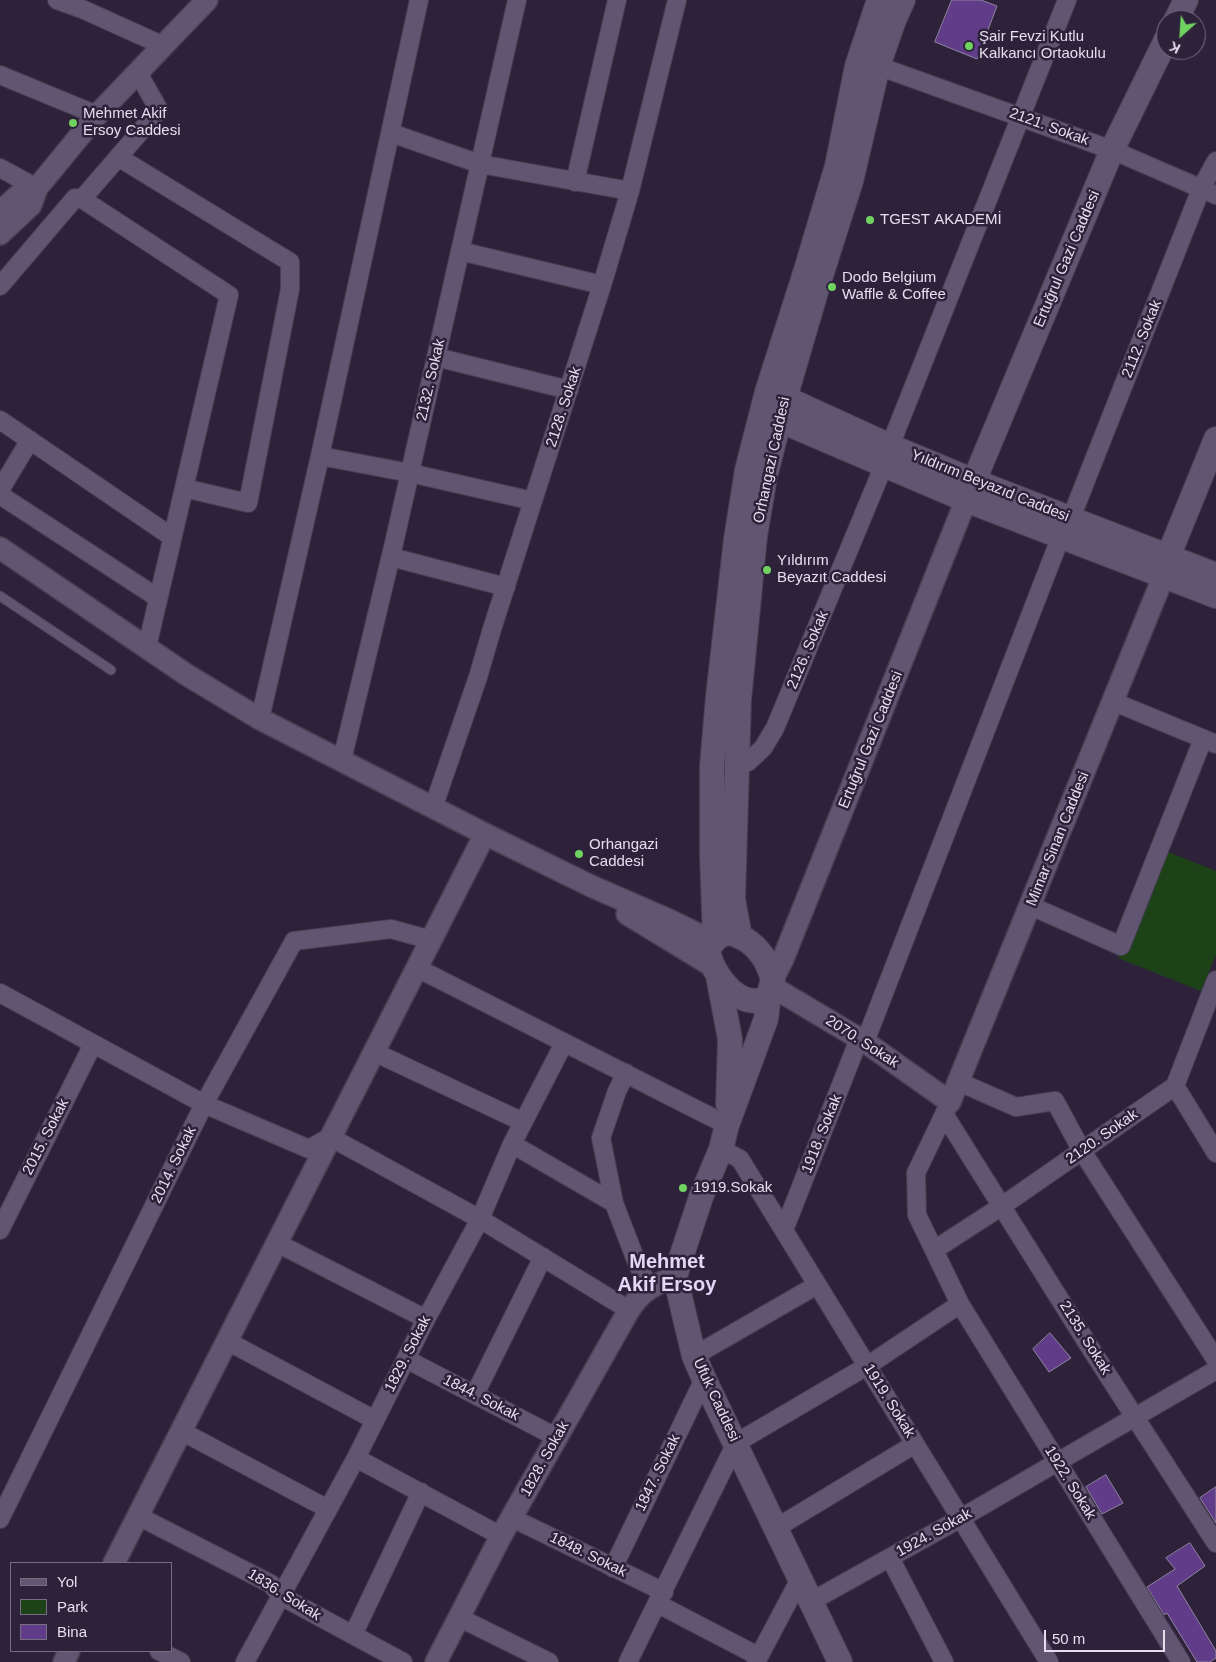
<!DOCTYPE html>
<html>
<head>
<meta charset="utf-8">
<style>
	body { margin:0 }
	#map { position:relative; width:1216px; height:1662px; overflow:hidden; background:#2d223a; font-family:Arial,sans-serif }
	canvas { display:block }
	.legend { position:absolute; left:10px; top:1562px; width:162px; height:90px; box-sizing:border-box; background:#2d223a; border:1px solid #766d82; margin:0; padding:6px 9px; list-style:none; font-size:15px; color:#e4deee }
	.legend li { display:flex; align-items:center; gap:10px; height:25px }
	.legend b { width:25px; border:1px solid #766d82 }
	.north { position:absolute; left:1156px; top:10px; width:50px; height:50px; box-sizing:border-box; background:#2d223a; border:1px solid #766d82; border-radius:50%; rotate:206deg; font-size:14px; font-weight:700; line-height:20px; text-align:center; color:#e4deee }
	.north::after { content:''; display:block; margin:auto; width:18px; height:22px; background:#70d35f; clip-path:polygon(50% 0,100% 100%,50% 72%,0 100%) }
	.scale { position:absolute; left:1044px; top:1630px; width:121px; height:22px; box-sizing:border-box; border:2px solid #e4deee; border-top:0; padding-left:6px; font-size:15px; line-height:18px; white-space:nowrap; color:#e4deee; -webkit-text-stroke:4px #2d223a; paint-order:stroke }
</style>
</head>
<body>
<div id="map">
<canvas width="1216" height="1662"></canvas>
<ul class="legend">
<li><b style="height:6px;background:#615671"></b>Yol</li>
<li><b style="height:14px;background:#1e4218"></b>Park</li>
<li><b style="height:14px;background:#613c89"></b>Bina</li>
</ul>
<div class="north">K</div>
<div class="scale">50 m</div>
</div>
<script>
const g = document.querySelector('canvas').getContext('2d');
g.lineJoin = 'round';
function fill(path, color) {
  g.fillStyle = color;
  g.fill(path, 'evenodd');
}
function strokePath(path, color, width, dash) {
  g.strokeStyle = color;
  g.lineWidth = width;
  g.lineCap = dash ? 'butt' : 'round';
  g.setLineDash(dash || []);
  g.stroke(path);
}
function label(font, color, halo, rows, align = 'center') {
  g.font = font + ' Arial,sans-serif';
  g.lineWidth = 5;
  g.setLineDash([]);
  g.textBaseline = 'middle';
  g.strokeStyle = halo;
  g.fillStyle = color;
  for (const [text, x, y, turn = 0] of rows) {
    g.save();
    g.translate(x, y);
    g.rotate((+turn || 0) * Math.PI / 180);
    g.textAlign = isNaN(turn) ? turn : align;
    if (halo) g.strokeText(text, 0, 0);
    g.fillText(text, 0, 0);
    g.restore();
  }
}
fill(new Path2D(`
	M1166,851l50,20v84l-15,36 -83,-33z`), '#1e4218');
const building = new Path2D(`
	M952,0h29l16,6 -20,53 -42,-17z
	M1050,1333l21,25 -22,14 -16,-23z
	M1106,1475l17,28 -21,11 -16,-27z
	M1216,1487v36l-16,-25z
	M1190,1543l15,23 -28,20 39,65v7l-6,4h-13l-30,-49 -3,2 -17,-28 28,-18 -9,-11z`);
fill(building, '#613c89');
strokePath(building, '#9084a1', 1);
const service = new Path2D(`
	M0,596l111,74`);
const minor = new Path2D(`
	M57,0l25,9 82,37
	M878,66l234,84 104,45
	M0,75l97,40
	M391,133l89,31 150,27
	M118,157l172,105v27l-42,214 -64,-15
	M0,168l37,20
	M575,182l42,-182
	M82,199l77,-89 -21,-37
	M460,251l142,34
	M0,286l75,-88 7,1 147,96 -82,352
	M436,357l133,33
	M0,420l172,117
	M890,446l177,-446
	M320,456l90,17 123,28
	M0,490l30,-50
	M0,495l158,103
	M1071,518l130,-329 15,-28
	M391,557l115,30
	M1114,702l102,42
	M260,719l60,-263 99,-456
	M342,760l52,-217 123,-543
	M737,765l11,-3 15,-14 12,-20 109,-263
	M433,808l45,-131 14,-48 110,-344 28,-94 47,-191
	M1031,906l90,40 82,-207
	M417,968l310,157
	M0,993l204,111 105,45 21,-12 150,82 149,91
	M865,1042l196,-506
	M374,1052l149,70
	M626,1073l-9,18 -16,47 13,65 23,60 12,24
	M959,1082l57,25 39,-6 27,50 134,209
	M1175,1086l41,67
	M944,1114l145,232 127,197
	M512,1144l102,59
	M721,1149l19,10 309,503
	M0,1230l93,-186
	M784,1230l75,-191
	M277,1243l149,76
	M934,1250l68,-44 173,-120 41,-106
	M960,1304l221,358
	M227,1341l148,79
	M694,1356l123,-71
	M406,1359l150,78
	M475,1394l68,-137
	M181,1431l147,78
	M356,1458l145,78
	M138,1516l133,68 10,12 122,66
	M512,1518l152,74
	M0,1519l204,-415 90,-163 97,-12 40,11
	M776,1528l139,-84
	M890,1558l54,104
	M613,1568l91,-189
	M810,1602l151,-84 255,-148
	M658,1604l100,52
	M460,1618l89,44
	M353,1635l68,-143
	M159,1651l22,11
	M245,1662l111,-204 70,-139 54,-100 32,-75 52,-101
	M628,1662l108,-219 131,-77 93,-62 -43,-89 -1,-42 34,-71
	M756,1662l44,-83`);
const tertiary = new Path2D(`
	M0,212l21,-19 16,-5
	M0,234l31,-29 6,-17 60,-73 110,-115
	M0,548l187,127 73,44 225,115 106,52 78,34 45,22
	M627,914l87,53
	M773,979l10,-20 183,-459
	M771,986l94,56 85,60 214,-527
	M114,1563l371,-729
	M64,1662l5,-11
	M436,1662l65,-126 128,-226c14,-21 24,-24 46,-34`);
const secondary = new Path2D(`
	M1176,20l10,-20
	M771,393l14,5 105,48 84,35 242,94
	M766,412l13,8 187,80 250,96
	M966,500l146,-350 54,-110
	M1165,573l3,-16 48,-118
	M740,937l-7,-38 6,-199 16,-164 10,-59 20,-79 33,-113 33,-104 27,-115 16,-46 9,-20
	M715,940l-3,-84v-90l6,-70 18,-157 11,-69 20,-78 39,-122 31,-104 20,-100 22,-66
	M718,976l12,63 -2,65
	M769,994l-8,7c-5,0 -11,0 -16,-2 -18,-6 -35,-32 -37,-50 4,-5 7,-11 14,-14 13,-6 32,9 39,19 6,7 9,17 12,25l-4,15 -3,25 -39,106 -6,24 -20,48 -26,79 19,80 10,23 136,283`);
strokePath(service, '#473e52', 11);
strokePath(minor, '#473e52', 20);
strokePath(tertiary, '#473e52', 24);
strokePath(secondary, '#473e52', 26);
strokePath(service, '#615671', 9);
strokePath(minor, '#615671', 18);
strokePath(tertiary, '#615671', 21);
strokePath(secondary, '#615671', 24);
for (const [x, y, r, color] of [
	[969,46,5,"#70d35f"],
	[73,123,5,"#70d35f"],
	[870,220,5,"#70d35f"],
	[832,287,5,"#70d35f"],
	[767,570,5,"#70d35f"],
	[579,854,5,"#70d35f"],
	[683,1188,5,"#70d35f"]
]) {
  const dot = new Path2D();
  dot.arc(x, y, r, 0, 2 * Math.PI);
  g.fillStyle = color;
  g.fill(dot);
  strokePath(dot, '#2d223a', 2);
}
label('15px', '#e4deee', '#2d223a', [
	["Şair Fevzi Kutlu",979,37],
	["Kalkancı Ortaokulu",979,54],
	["Mehmet Akif",83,114],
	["Ersoy Caddesi",83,131],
	["TGEST AKADEMİ",880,220],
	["Dodo Belgium",842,278],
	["Waffle & Coffee",842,295],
	["Yıldırım",777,561],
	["Beyazıt Caddesi",777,578],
	["Orhangazi",589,845],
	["Caddesi",589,862],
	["1919.Sokak",693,1188]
], 'left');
label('15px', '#e4deee', '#2d223a', [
	["2121. Sokak",1049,127,20],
	["Ertuğrul Gazi Caddesi",1067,259,-67],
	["2112. Sokak",1142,339,-68],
	["2132. Sokak",431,380,-77],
	["2128. Sokak",564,407,-72],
	["Orhangazi Caddesi",772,460,-78],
	["Yıldırım Beyazıd Caddesi",990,486,22],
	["2126. Sokak",808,650,-67],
	["Ertuğrul Gazi Caddesi",871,740,-68],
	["Mimar Sinan Caddesi",1058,839,-68],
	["2070. Sokak",862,1042,33],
	["1918. Sokak",822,1134,-68],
	["2015. Sokak",46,1137,-63],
	["2120. Sokak",1102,1137,-35],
	["2014. Sokak",174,1165,-64],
	["2135. Sokak",1085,1338,58],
	["1829. Sokak",408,1354,-63],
	["1844. Sokak",481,1398,27],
	["Ufuk Caddesi",716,1400,65],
	["1919. Sokak",889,1401,58],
	["1828. Sokak",545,1459,-61],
	["1847. Sokak",658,1473,-64],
	["1922. Sokak",1070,1483,58],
	["1924. Sokak",934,1533,-29],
	["1848. Sokak",588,1555,26],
	["1836. Sokak",284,1595,32]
]);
label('bold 20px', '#e3d6f6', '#2d223a', [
	["Mehmet",667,1262],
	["Akif Ersoy",667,1285]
]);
</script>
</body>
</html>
